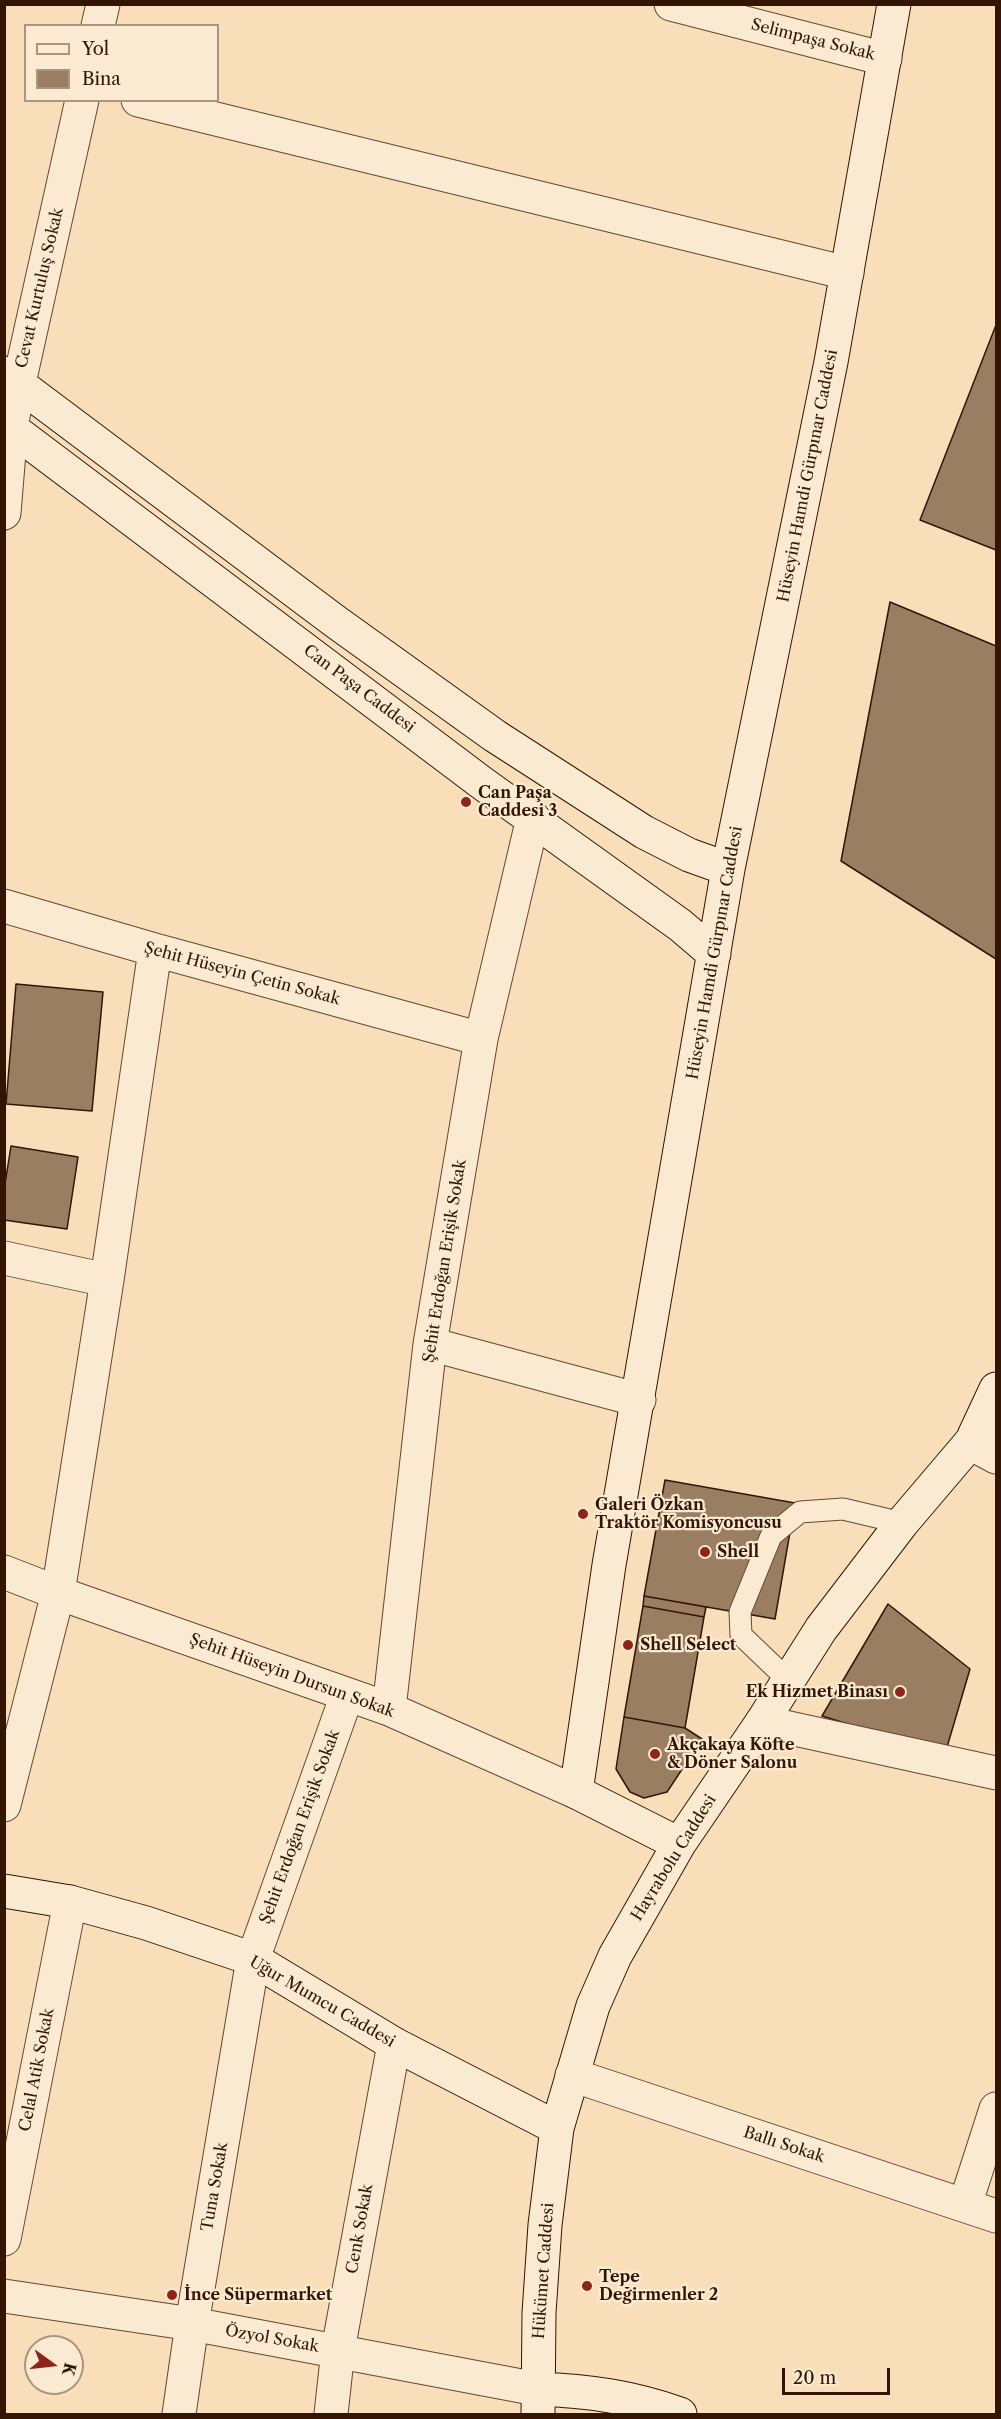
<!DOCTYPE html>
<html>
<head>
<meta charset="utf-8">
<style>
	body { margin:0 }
	#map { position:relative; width:1001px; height:2419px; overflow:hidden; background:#f8dfb9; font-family:"Libre Caslon Text",serif }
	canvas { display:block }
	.frame { position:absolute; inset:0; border:6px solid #341504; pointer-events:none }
	.legend { position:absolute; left:24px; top:24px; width:195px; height:78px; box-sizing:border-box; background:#faead2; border:2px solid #ab9580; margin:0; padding:8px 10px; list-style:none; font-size:18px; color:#341504 }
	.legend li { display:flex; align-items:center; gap:12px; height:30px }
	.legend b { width:30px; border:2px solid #ab9580 }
	.north { position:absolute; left:24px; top:2335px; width:60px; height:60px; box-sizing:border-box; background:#faead2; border:2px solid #ab9580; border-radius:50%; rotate:105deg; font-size:16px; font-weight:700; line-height:24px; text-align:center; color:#341504 }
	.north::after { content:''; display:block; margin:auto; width:21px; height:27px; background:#8f2418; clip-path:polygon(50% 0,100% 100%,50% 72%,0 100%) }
	.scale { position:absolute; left:782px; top:2368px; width:108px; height:27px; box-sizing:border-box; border:3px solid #341504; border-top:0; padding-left:8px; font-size:18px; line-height:21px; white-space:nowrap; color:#341504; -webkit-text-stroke:4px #faead2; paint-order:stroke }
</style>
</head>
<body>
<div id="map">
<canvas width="1001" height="2419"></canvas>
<div class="frame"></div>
<ul class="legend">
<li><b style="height:8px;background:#faead2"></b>Yol</li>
<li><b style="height:16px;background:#9a7e62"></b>Bina</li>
</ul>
<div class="north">K</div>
<div class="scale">20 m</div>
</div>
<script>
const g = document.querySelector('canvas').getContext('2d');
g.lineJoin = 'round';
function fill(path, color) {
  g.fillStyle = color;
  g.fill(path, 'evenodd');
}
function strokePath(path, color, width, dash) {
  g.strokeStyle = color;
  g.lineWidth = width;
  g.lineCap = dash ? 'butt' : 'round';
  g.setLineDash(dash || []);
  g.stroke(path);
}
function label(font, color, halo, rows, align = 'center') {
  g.font = font + ' "Libre Caslon Text",serif';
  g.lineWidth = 4.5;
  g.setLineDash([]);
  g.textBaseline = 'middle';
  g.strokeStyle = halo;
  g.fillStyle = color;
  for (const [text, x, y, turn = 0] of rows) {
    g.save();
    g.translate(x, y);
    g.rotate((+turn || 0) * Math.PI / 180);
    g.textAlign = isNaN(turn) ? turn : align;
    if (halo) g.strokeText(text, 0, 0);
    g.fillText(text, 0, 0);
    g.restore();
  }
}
const building = new Path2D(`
	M996,325v225l-76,-30z
	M890,602l106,44v313l-155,-98z
	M16,984l87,8 -11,119 -86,-7z
	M11,1146l67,11 -11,72 -63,-9v-30z
	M665,1480l130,23 -20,116 -131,-23z
	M644,1596l62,11 -2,10 -61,-11z
	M888,1604l82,65 -25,85 -123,-38z
	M643,1606l61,11 -19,111 -61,-11z
	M624,1717l61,11 17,11 -35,53 -23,6 -14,-6 -14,-23z`);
fill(building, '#9a7e62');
strokePath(building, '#341504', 1.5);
const lane = new Path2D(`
	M788,1680l-47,-45 -1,-23 31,-76 29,-24 43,-3 59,14`);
const street = new Path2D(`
	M671,4l214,55
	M98,26l5,-22
	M138,100l709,173
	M4,513l7,-85 8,-45 63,-283
	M4,906l151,44 326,89
	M4,1258l103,22
	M430,1344l209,56
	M970,1443l26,14
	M4,1572l54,21 331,116 187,83
	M389,1709l41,-365 51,-305 52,-221
	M762,1722l234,51
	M4,1805l54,-212 49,-313 48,-330
	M572,2075l424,141
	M965,2205l31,-96
	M4,2239l66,-337
	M4,2296l188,28 345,65
	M179,2414l13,-90 61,-365 94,-264
	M331,2414l7,-64 56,-306`);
const secondary = new Path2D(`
	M4,373l332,249 159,114 149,96 45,23 39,14
	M4,423l478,360 198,142 34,29
	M974,1436l22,-47
	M679,1844l-103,-52 33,-227 119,-696 103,-507 63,-358
	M4,1891l66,11 76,21 107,36 141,85 163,84
	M537,2389c53,2 94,8 143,25
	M538,2414l1,-101 6,-88 12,-97 36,-122 22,-50 64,-112 83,-122 59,-93 81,-106 68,-80 26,-25`);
strokePath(lane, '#654831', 23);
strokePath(street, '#654831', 35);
strokePath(secondary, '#341504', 35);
strokePath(lane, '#faead2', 21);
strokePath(street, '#faead2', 33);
strokePath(secondary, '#faead2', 33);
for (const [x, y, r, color] of [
	[466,802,6,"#8f2418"],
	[583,1514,6,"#8f2418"],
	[705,1552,6,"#8f2418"],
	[628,1645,6,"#8f2418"],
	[900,1692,6,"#8f2418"],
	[655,1754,6,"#8f2418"],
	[587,2286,6,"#8f2418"],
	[172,2295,6,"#8f2418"]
]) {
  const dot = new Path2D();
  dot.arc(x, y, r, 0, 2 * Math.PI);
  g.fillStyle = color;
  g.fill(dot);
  strokePath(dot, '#faead2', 2);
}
label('16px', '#341504', '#faead2', [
	["Selimpaşa Sokak",813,40,14],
	["Cevat Kurtuluş Sokak",40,288,-77],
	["Hüseyin Hamdi Gürpınar Caddesi",808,476,-79],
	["Can Paşa Caddesi",359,689,37],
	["Hüseyin Hamdi Gürpınar Caddesi",715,953,-80],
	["Şehit Hüseyin Çetin Sokak",242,974,15],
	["Şehit Erdoğan Erişik Sokak",445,1261,-81],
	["Şehit Hüseyin Dursun Sokak",292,1676,20],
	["Şehit Erdoğan Erişik Sokak",300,1827,-70],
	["Hayrabolu Caddesi",674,1858,-58],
	["Uğur Mumcu Caddesi",322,2002,30],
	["Celal Atik Sokak",37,2070,-79],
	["Ballı Sokak",784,2145,18],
	["Tuna Sokak",215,2187,-80],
	["Cenk Sokak",360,2229,-80],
	["Hükümet Caddesi",544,2271,-86],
	["Özyol Sokak",272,2339,10]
]);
label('bold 16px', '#341504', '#faead2', [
	["Can Paşa",478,793],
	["Caddesi 3",478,811],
	["Galeri Özkan",595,1505],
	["Traktör Komisyoncusu",595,1523],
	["Shell",717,1552],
	["Shell Select",640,1645],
	["Ek Hizmet Binası",888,1692,"right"],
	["Akçakaya Köfte",667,1745],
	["& Döner Salonu",667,1763],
	["Tepe",599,2277],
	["Değirmenler 2",599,2295],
	["İnce Süpermarket",184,2295]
], 'left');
</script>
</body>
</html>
